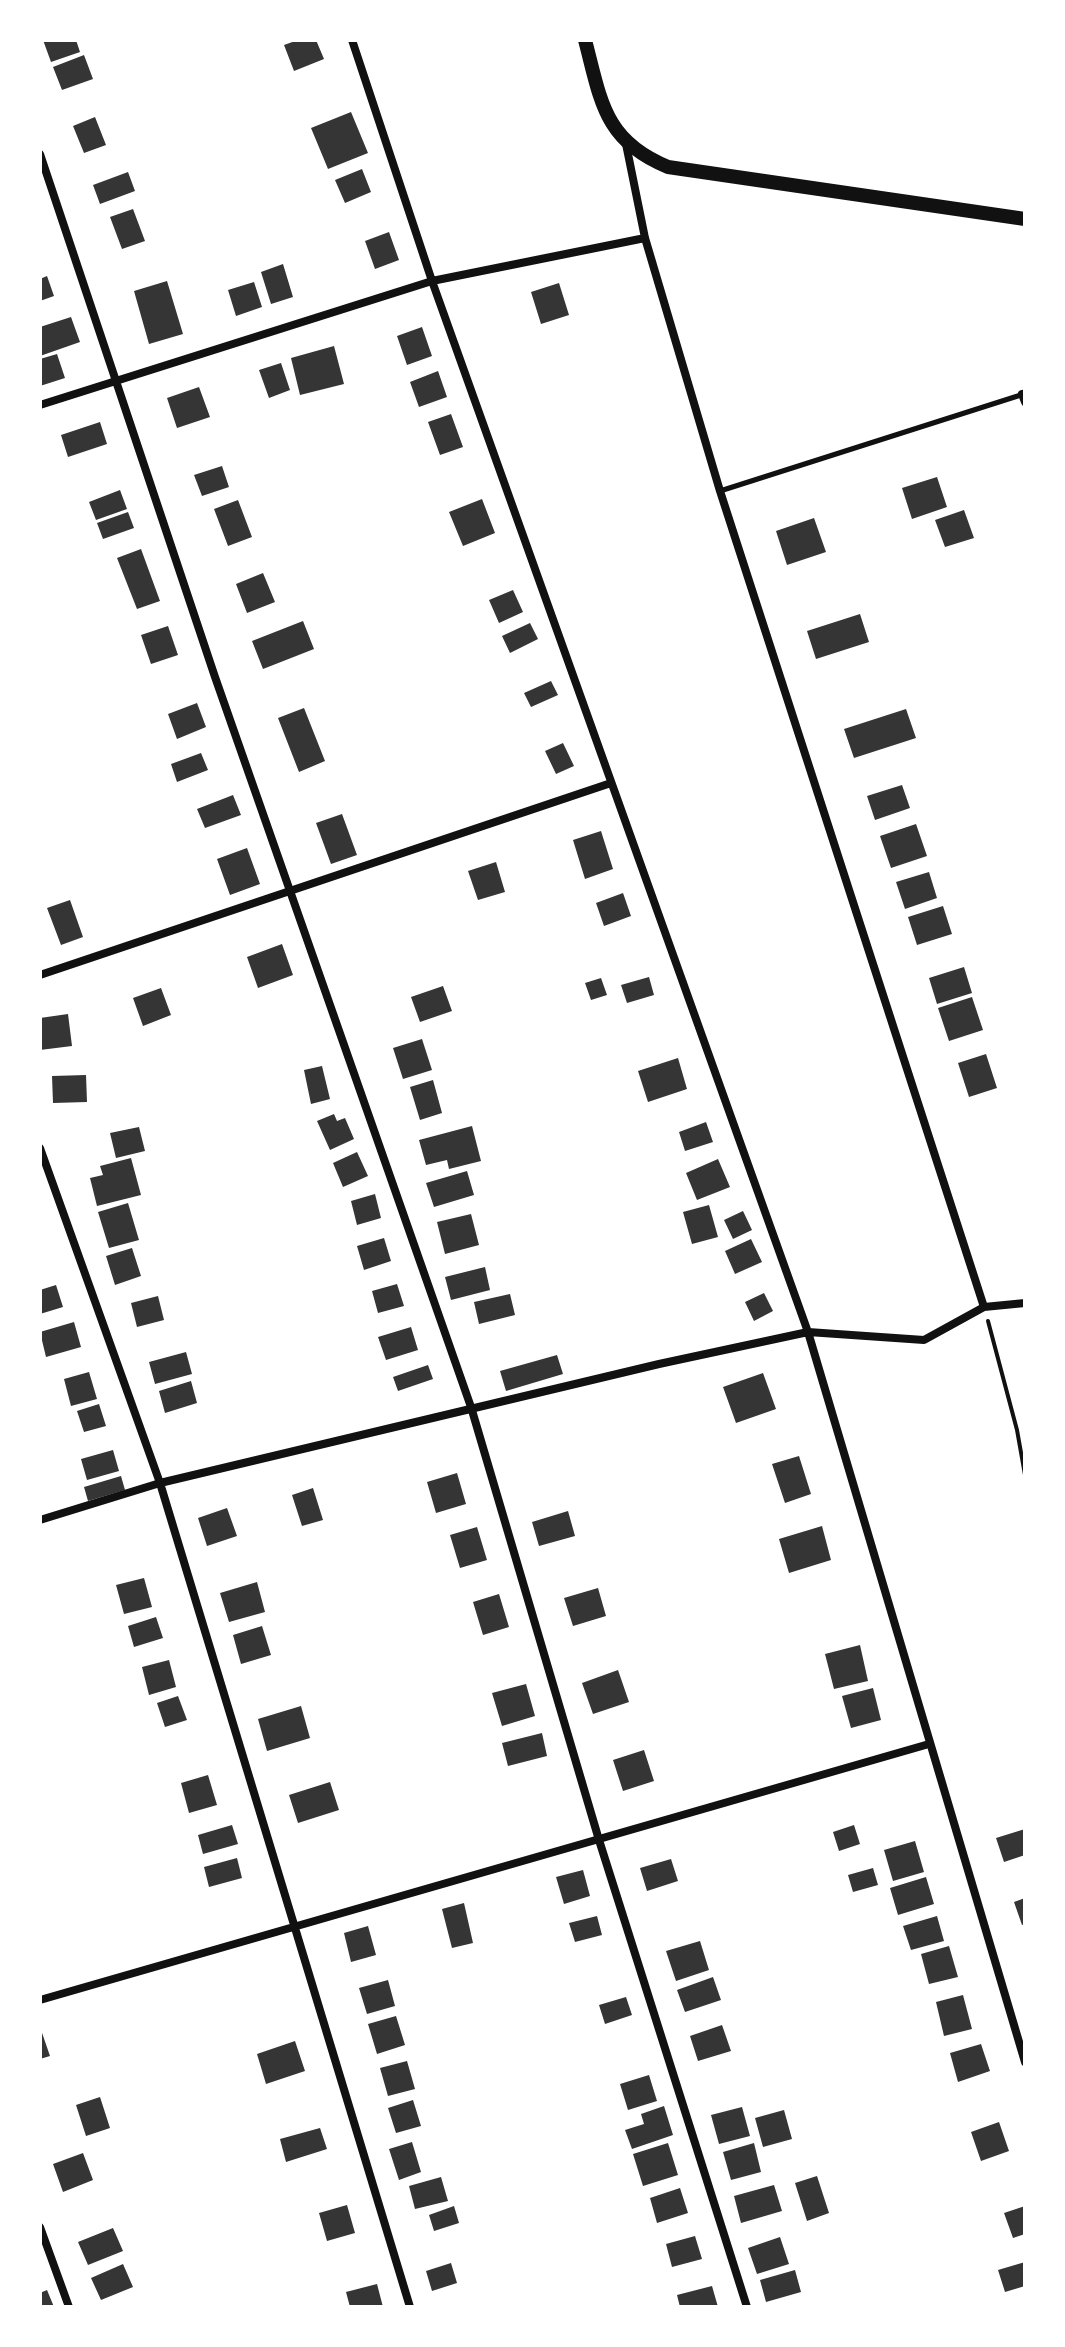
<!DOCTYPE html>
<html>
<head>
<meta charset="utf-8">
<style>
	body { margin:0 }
	#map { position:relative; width:1065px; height:2347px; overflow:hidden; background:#fff; font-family:Commissioner,sans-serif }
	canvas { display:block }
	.frame { position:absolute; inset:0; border:42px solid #fff; pointer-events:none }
</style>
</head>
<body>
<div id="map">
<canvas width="1065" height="2347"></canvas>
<div class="frame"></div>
</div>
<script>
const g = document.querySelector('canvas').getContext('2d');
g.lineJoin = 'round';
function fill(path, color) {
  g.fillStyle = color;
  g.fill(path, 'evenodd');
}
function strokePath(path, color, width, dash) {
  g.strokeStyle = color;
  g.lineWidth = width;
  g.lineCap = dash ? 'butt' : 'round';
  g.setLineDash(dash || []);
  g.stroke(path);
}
fill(new Path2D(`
	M43,40h33l4,12 -29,10z
	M298,40h18l8,19 -30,12 -10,-26z
	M84,55l9,24 -31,11 -9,-23z
	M351,112l17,41 -40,16 -17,-41z
	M95,117l11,28 -22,8 -11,-27z
	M362,169l9,23 -26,11 -10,-23z
	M128,172l7,19 -35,13 -7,-19z
	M133,209l12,32 -23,8 -12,-32z
	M389,232l10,28 -24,9 -10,-28z
	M283,264l10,33 -22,7 -10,-32z
	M47,276l7,20 -14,5v-22z
	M167,281l16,53 -34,10 -15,-53z
	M254,282l8,25 -26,9 -8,-26z
	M559,283l10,32 -28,9 -10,-32z
	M71,317l9,25 -40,14v-29z
	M422,327l10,29 -25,9 -10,-29z
	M334,346l10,38 -44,11 -9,-37z
	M57,354l8,24 -25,8v-27z
	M281,363l9,27 -21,8 -10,-28z
	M438,371l9,26 -28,10 -9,-25z
	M199,387l11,30 -33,11 -10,-30z
	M451,414l12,33 -23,8 -12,-33z
	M100,422l7,22 -39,13 -7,-22z
	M222,466l7,21 -27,9 -8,-21z
	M937,477l10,30 -35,12 -10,-31z
	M120,490l7,19 -31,11 -7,-18z
	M482,499l13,34 -32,13 -14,-34z
	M238,500l14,37 -24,9 -14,-37z
	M964,510l10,28 -29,9 -10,-27z
	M128,512l6,16 -31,11 -6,-16z
	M814,518l12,34 -39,13 -11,-34z
	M141,549l19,52 -23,8 -20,-51z
	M263,573l12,29 -28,11 -11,-29z
	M513,590l10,22 -24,11 -10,-23z
	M860,614l9,28 -53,17 -9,-28z
	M303,621l11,28 -51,20 -11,-28z
	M530,623l8,16 -28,14 -8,-17z
	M168,626l10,29 -27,9 -10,-29z
	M551,681l7,14 -27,12 -7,-14z
	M197,703l9,24 -29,12 -9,-25z
	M304,708l21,53 -26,11 -21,-54z
	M906,709l10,29 -62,20 -10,-29z
	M563,743l11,23 -18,8 -11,-23z
	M201,753l7,17 -31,12 -6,-18z
	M902,785l8,23 -35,12 -8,-24z
	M233,795l8,20 -36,13 -8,-19z
	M342,814l15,41 -26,9 -15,-41z
	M916,824l11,32 -36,12 -11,-32z
	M601,831l12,38 -28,10 -12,-39z
	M247,848l13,36 -30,11 -13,-36z
	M496,862l9,30 -27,8 -10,-29z
	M929,872l8,26 -32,11 -9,-27z
	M623,893l8,23 -27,10 -8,-23z
	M70,900l13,37 -22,8 -14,-37z
	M943,906l9,28 -35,11 -9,-28z
	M282,944l11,31 -35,13 -11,-31z
	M964,967l8,26 -35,11 -8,-26z
	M649,977l5,18 -27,8 -6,-18z
	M601,978l6,17 -16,5 -6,-17z
	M443,986l9,25 -32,11 -9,-25z
	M161,988l10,27 -28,11 -10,-28z
	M972,997l11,33 -34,11 -11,-33z
	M68,1014l4,32 -32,4v-32z
	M422,1039l10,31 -29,9 -10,-31z
	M986,1054l11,34 -28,9 -11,-34z
	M678,1058l9,31 -39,13 -10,-31z
	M322,1066l8,33 -19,5 -7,-34z
	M86,1075l1,27 -34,1 -1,-27z
	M433,1080l9,33 -22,7 -10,-33z
	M334,1114l3,7 8,-3 9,21 -24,11 -13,-29z
	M706,1122l7,20 -28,9 -6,-19z
	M472,1126l9,35 -32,8 -2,-9 -21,5 -7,-25z
	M139,1127l6,24 -29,7 -6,-25z
	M357,1152l11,24 -25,11 -10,-24z
	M131,1158l10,37 -44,11 -7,-28 13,-3 -3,-9z
	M718,1159l12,28 -33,13 -11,-27z
	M467,1171l7,24 -40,12 -8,-24z
	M375,1194l6,24 -24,7 -6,-24z
	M128,1203l11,37 -30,8 -11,-36z
	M709,1205l9,32 -26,7 -9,-32z
	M743,1211l9,19 -19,9 -9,-19z
	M471,1214l8,31 -34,9 -8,-32z
	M384,1238l7,23 -27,9 -7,-24z
	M751,1239l11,23 -27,12 -10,-23z
	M132,1248l9,28 -26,9 -9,-29z
	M485,1267l5,23 -39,10 -6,-23z
	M397,1284l7,22 -26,7 -6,-22z
	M56,1285l7,22 -23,7v-24z
	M764,1293l9,18 -19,10 -9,-19z
	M510,1294l5,21 -36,9 -5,-22z
	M158,1296l6,24 -27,7 -6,-24z
	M74,1322l7,25 -35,10 -6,-25z
	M411,1327l7,23 -32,10 -8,-23z
	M186,1352l6,22 -37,10 -6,-22z
	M557,1355l6,19 -57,17 -6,-20z
	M428,1365l5,14 -35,12 -5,-14z
	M89,1372l8,27 -26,7 -7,-27z
	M763,1373l13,36 -40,14 -13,-36z
	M191,1381l6,22 -32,10 -6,-22z
	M99,1404l7,22 -22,6 -7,-21z
	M113,1450l6,21 -32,9 -6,-21z
	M799,1456l12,38 -26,9 -13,-39z
	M457,1473l9,31 -30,9 -9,-31z
	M121,1476l4,14 -37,11 -4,-14z
	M313,1488l10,32 -21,6 -10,-31z
	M227,1508l10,28 -30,10 -9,-28z
	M568,1511l7,25 -36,10 -7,-24z
	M822,1526l9,34 -42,13 -10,-34z
	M477,1527l10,33 -27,8 -10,-33z
	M144,1578l8,29 -28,7 -8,-29z
	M257,1582l8,30 -36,10 -9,-29z
	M598,1588l8,28 -33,10 -9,-28z
	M499,1594l10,33 -26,8 -10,-33z
	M156,1617l7,21 -29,9 -6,-21z
	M262,1626l9,29 -30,9 -8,-29z
	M860,1645l8,36 -34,8 -9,-35z
	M169,1660l7,27 -27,8 -7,-28z
	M618,1670l11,32 -36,12 -11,-31z
	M526,1684l9,32 -33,10 -10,-33z
	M873,1688l8,32 -30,8 -9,-32z
	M178,1696l9,24 -22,7 -8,-24z
	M301,1706l9,32 -43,13 -9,-32z
	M542,1733l5,23 -39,10 -6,-23z
	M644,1750l10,31 -31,10 -10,-31z
	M208,1775l9,30 -28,8 -8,-30z
	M330,1782l9,28 -41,13 -9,-28z
	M232,1825l6,19 -35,10 -5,-19z
	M854,1825l6,19 -21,7 -6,-19z
	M1025,1829v26l-21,7 -8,-24z
	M915,1841l9,31 -31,9 -9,-31z
	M237,1858l5,20 -33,9 -5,-20z
	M671,1859l7,22 -31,10 -7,-23z
	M873,1868l5,17 -25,7 -5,-17z
	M583,1870l7,26 -26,8 -8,-27z
	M926,1877l8,27 -36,11 -8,-27z
	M1025,1898v26l-3,1 -8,-23z
	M464,1903l9,40 -21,5 -10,-39z
	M597,1916l5,19 -27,7 -6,-19z
	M937,1916l7,25 -33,9 -8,-24z
	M368,1926l8,29 -25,7 -7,-29z
	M700,1941l9,29 -33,11 -10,-30z
	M949,1946l9,31 -29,7 -8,-30z
	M713,1977l8,23 -36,12 -8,-22z
	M388,1980l7,26 -28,8 -8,-26z
	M963,1995l9,34 -28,7 -8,-34z
	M626,1997l6,18 -27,9 -6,-19z
	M396,2016l9,29 -28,9 -9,-30z
	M722,2025l9,26 -33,10 -8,-25z
	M40,2027l10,29 -10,3z
	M295,2041l10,30 -39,13 -9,-30z
	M981,2044l9,27 -32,11 -8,-29z
	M407,2061l8,28 -27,7 -8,-28z
	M649,2075l8,26 -29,9 -8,-26z
	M100,2097l10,31 -24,8 -10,-31z
	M413,2100l8,26 -25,7 -8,-25z
	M664,2106l9,29 -41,14 -7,-19 19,-6 -3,-10z
	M742,2107l8,29 -31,8 -8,-29z
	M784,2110l8,29 -29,8 -8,-29z
	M999,2122l10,29 -28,10 -10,-29z
	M320,2128l7,21 -41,13 -6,-23z
	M412,2142l9,30 -22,8 -10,-31z
	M668,2143l10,32 -35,11 -10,-32z
	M754,2143l7,29 -30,8 -8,-28z
	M83,2153l10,27 -30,12 -10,-28z
	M817,2176l12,37 -22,8 -12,-38z
	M441,2177l7,24 -33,8 -6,-23z
	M774,2185l8,26 -41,12 -7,-27z
	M680,2188l8,25 -31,10 -7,-25z
	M347,2205l8,28 -28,8 -8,-28z
	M454,2206l5,17 -25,8 -5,-16z
	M1025,2206v28l-12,4 -9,-25z
	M113,2228l10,23 -35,14 -10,-23z
	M695,2236l7,23 -30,8 -6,-23z
	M780,2237l9,27 -32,10 -9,-26z
	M1025,2262v24l-20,6 -7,-22z
	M451,2263l6,20 -25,8 -6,-20z
	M123,2264l10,23 -32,13 -10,-22z
	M795,2270l6,22 -35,10 -6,-22z
	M377,2284l6,23h-33l-4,-15z
	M712,2286l6,21h-38l-3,-12z
	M47,2290l7,17h-14v-14z`), '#353535');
strokePath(new Path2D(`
	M988,1321l29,109 8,45`), '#111', 4);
strokePath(new Path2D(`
	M720,491l304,-97`), '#111', 5);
strokePath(new Path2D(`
	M352,40l80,241 376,1051 217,730
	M626,144l19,94 75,253 264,816
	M40,154l175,523 256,730 128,433 148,467
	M1022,394l3,8
	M40,405l392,-124 213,-43
	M40,975l571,-192
	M40,1148l120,335 250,824
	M40,1520l120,-37 499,-119 149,-32 116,8 60,-33 41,-4
	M40,2000l889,-256
	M40,2227l29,80`), '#111', 8);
strokePath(new Path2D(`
	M585,40c16,61 19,101 83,127l357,52`), '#111', 14);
</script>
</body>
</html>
